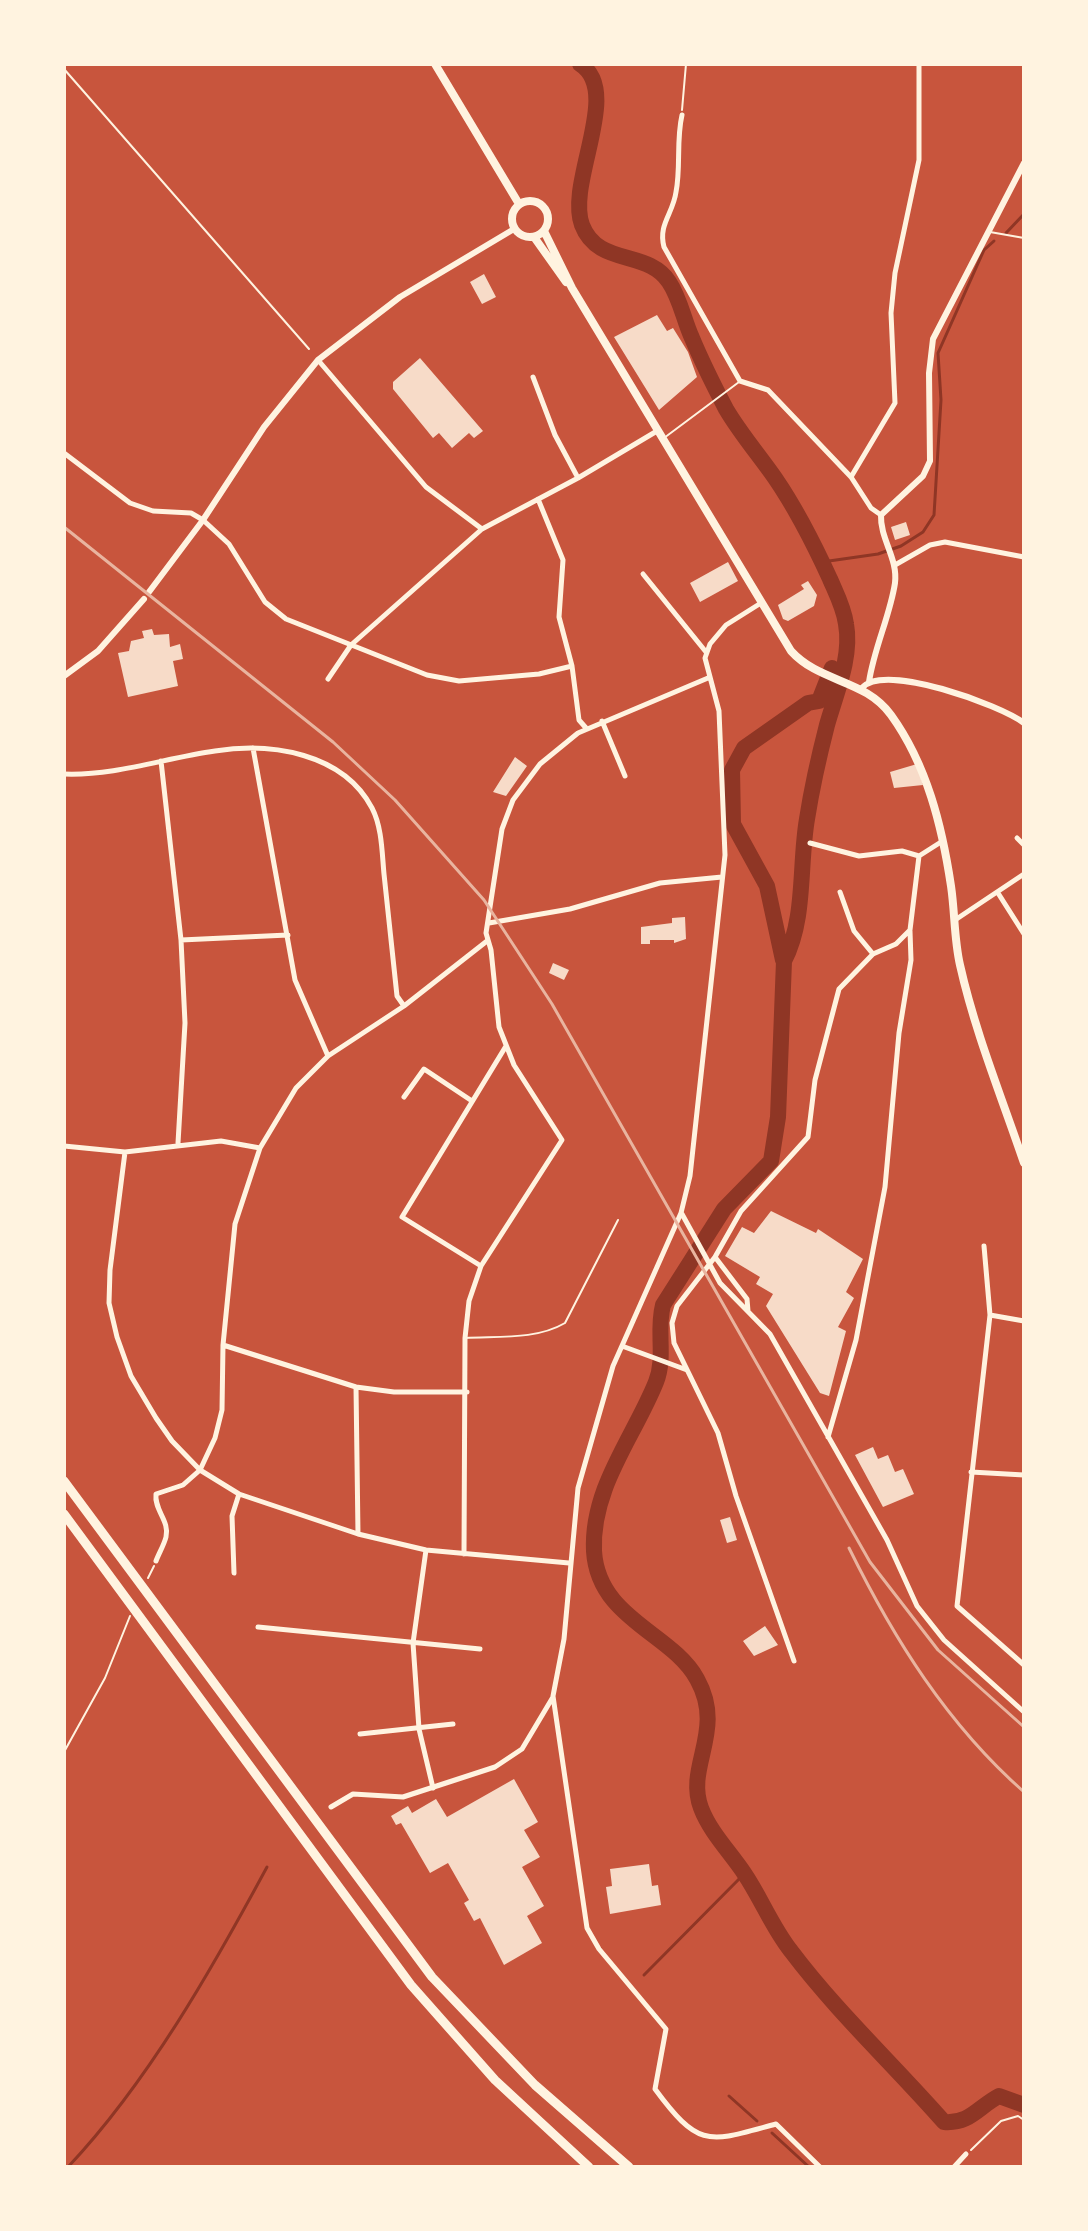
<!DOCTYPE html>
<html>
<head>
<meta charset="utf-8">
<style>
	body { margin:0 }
	#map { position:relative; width:1088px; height:2231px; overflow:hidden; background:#c8553d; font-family:"Varela Round",sans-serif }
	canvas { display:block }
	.frame { position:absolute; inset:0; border:66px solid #fff3e0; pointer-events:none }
</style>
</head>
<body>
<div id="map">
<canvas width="1088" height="2231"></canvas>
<div class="frame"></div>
</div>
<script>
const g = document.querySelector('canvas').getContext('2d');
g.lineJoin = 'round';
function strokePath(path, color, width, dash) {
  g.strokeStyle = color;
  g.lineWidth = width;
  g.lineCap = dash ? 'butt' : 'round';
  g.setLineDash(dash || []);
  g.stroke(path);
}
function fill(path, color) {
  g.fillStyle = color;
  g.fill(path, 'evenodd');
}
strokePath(new Path2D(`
	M1006,233l18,-19
	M822,562l56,-8 23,-8 22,-14 11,-17 7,-115 -3,-47 46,-103 10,-9
	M644,1975l100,-101
	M729,2096l28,25
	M772,2133l37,34
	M68,2167c80,-85 144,-198 199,-300`), '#8f3625', 3);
strokePath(new Path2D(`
	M580,64c43,27 -14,118 2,161 16,42 66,24 87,57 11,16 15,39 23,56 10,24 22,48 34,71 14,24 33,46 49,69 22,32 39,66 55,101 6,14 14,29 16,45 6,33 -10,69 -19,101 -8,31 -15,62 -20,94 -8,46 -1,100 -23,142l-6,156 -7,44 -47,48 -61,96c-7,26 3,52 -7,77 -22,55 -65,106 -62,169 4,68 78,82 103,128 29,52 -12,87 4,129 9,24 29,44 43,65 17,25 28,54 47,78 46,61 103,114 153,171 26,2 34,-15 55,-26l25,9
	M783,960l-16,-74 -34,-62 -1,-54 12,-22 64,-45 11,-2 13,-33`), '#8f3625', 16);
fill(new Path2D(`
	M484,274l12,23 -14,7 -12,-22z
	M657,315l10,16 6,-3 15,24 9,25 -38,33 -45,-73z
	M420,358l63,73 -9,7 -5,-5 -17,15 -13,-15 -6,5 -40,-49v-7z
	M906,522l4,13 -15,5 -4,-13z
	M728,562l10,19 -38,21 -10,-19z
	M808,581l9,14 -3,11 -26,15 -5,-2 -5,-14 26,-16 -3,-4z
	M152,629l2,6 15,-1 1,13 10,-3 3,15 -10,2 5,25 -50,11 -10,-44 11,-2 2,-10 13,-3 -2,-7z
	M515,757l12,9 -21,30 -13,-4z
	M917,764l6,21 -29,3 -4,-16z
	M685,917l1,22 -12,4v-3h-24v4h-9v-17l31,-4v-5z
	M553,963l16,7 -5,10 -15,-7z
	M771,1211l45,22 2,-4 45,30 -17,33 8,6 -16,29 8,4 -17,65 -9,-3 -54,-87 7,-12 -17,-10 4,-7 -35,-21 17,-29 12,6z
	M873,1447l5,12 10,-4 7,17 8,-3 11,25 -31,13 -28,-52z
	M730,1517l7,23 -10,3 -7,-23z
	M765,1626l13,19 -24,11 -11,-15z
	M514,1779l24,43 -14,8 16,27 -18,10 22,39 -17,10 15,27 -38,22 -24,-47 -6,3 -10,-18 5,-3 -21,-37 -18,10 -29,-50 -5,2 -5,-9 17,-10 4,7 24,-14 11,18z
	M649,1864l3,22 6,-1 3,20 -51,9 -4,-27 6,-1 -2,-17z`), '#f7dbc8');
strokePath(new Path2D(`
	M64,69l245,280
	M682,110l4,-46
	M148,1578l6,-12
	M64,1752l41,-74 25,-62
	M971,2150l30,-29 17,-5 6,4`), '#fff3e0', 2);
strokePath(new Path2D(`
	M990,232l34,6
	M664,438l75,-56
	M465,1338c33,-2 71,2 100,-15l53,-103`), '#fff3e0', 2);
strokePath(new Path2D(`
	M682,115c-6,26 -1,52 -6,77 -3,22 -18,32 -12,55l76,134 28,9 83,87 20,31 10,7
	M318,360l108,127 56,42
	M533,377l22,58 23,43
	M64,453l66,50 23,8 38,2 12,7 26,24 36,58 21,17 141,56 32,6 80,-7 33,-8
	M851,477l44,-74 -4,-90 4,-40 24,-113v-96
	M538,499l25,61 -4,57 13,49 7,54 7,8
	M895,565l35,-20 15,-3 79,15
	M643,574l63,78
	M761,603l-35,22 -16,19 -5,14 14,53 6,144 -35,321 -9,37 -68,153 -35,122 -14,151 -11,57 34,232 12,21 67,80 -11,60c45,61 54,53 121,35l44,43
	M328,679l23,-34 131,-116 96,-51 79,-47
	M602,721l23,55
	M253,748l42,232 33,76
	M161,761l20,179 4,83 -7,120
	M64,774c51,2 101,-16 151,-23 56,-9 128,2 157,57 10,19 10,45 12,66 4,41 9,81 13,122l7,10
	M1017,838l7,7
	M810,843l49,13 43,-5 17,5
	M840,892l14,39 19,23
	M998,893l26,41
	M955,920l69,-46
	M489,923l81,-14 90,-26 62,-6
	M181,940l107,-5
	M404,1097l20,-28 48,32
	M64,1146l61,6 96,-11 39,7
	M125,1152l-15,118 -1,33 8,34 14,39 25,42 16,23 28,29 39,24 119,40 68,16 143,13
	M682,1214l38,69 50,51 117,206 30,66 27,34 80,72
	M984,1246l6,69 -33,291 67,59
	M715,1257l-38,49 -5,17 2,20 44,90 18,63 58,165
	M481,1266l-79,-49 104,-171
	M748,1311l-1,-12 -32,-42 26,-46 67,-74 7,-57 24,-91 34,-35 23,-10 14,-14 9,-74 22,-14
	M990,1315l34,6
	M223,1345l133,42 38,5h73
	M622,1346l65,24
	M356,1387l2,147
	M828,1437l28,-97 29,-153 14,-154 12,-73 -1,-29
	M971,1472l53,3
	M426,1550l-13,93 6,86 14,59
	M464,1554l1,-216 4,-37 12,-35 81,-126 -48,-75 -15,-38 -8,-77 -5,-17 16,-104 11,-29 27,-36 38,-31 130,-55
	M156,1561c3,-8 8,-16 10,-24 4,-16 -12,-27 -10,-43l27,-9 17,-15 15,-32 7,-28 1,-65 12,-121 25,-76 36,-60 32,-32 76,-50 83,-65
	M234,1573l-2,-57 7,-22
	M258,1627l222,22
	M360,1734l93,-10
	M331,1807l22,-13 50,3 92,-30 27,-18 31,-52
	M954,2167l12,-13`), '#fff3e0', 5);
strokePath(new Path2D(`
	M149,592l54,-72 61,-93 54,-67 82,-63 114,-68
	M64,676l34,-25 46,-52
	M869,682c5,-34 21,-66 26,-99 3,-25 -15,-44 -14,-68l42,-39 7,-15 -1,-88 4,-34 91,-176
	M862,688c22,-26 138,17 162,35`), '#fff3e0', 6);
strokePath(new Path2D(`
	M435,64l84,140
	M512 219a18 18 0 1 1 36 0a18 18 0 1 1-36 0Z
	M544,231l28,57 219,363c29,32 74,28 100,64 36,50 51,111 60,171 4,27 3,53 9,79 15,67 42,133 64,198
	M534,237l32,45`), '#fff3e0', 8);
strokePath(new Path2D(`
	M64,1481l368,496 103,108 94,82
	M64,1514l347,471 84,95 94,87`), '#fff3e0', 9);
strokePath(new Path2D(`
	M64,527l269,215 62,58 89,100 68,104 318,558 68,88 86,77
	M849,1548c45,91 98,176 175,244`), '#e9b49f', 3);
</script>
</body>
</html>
